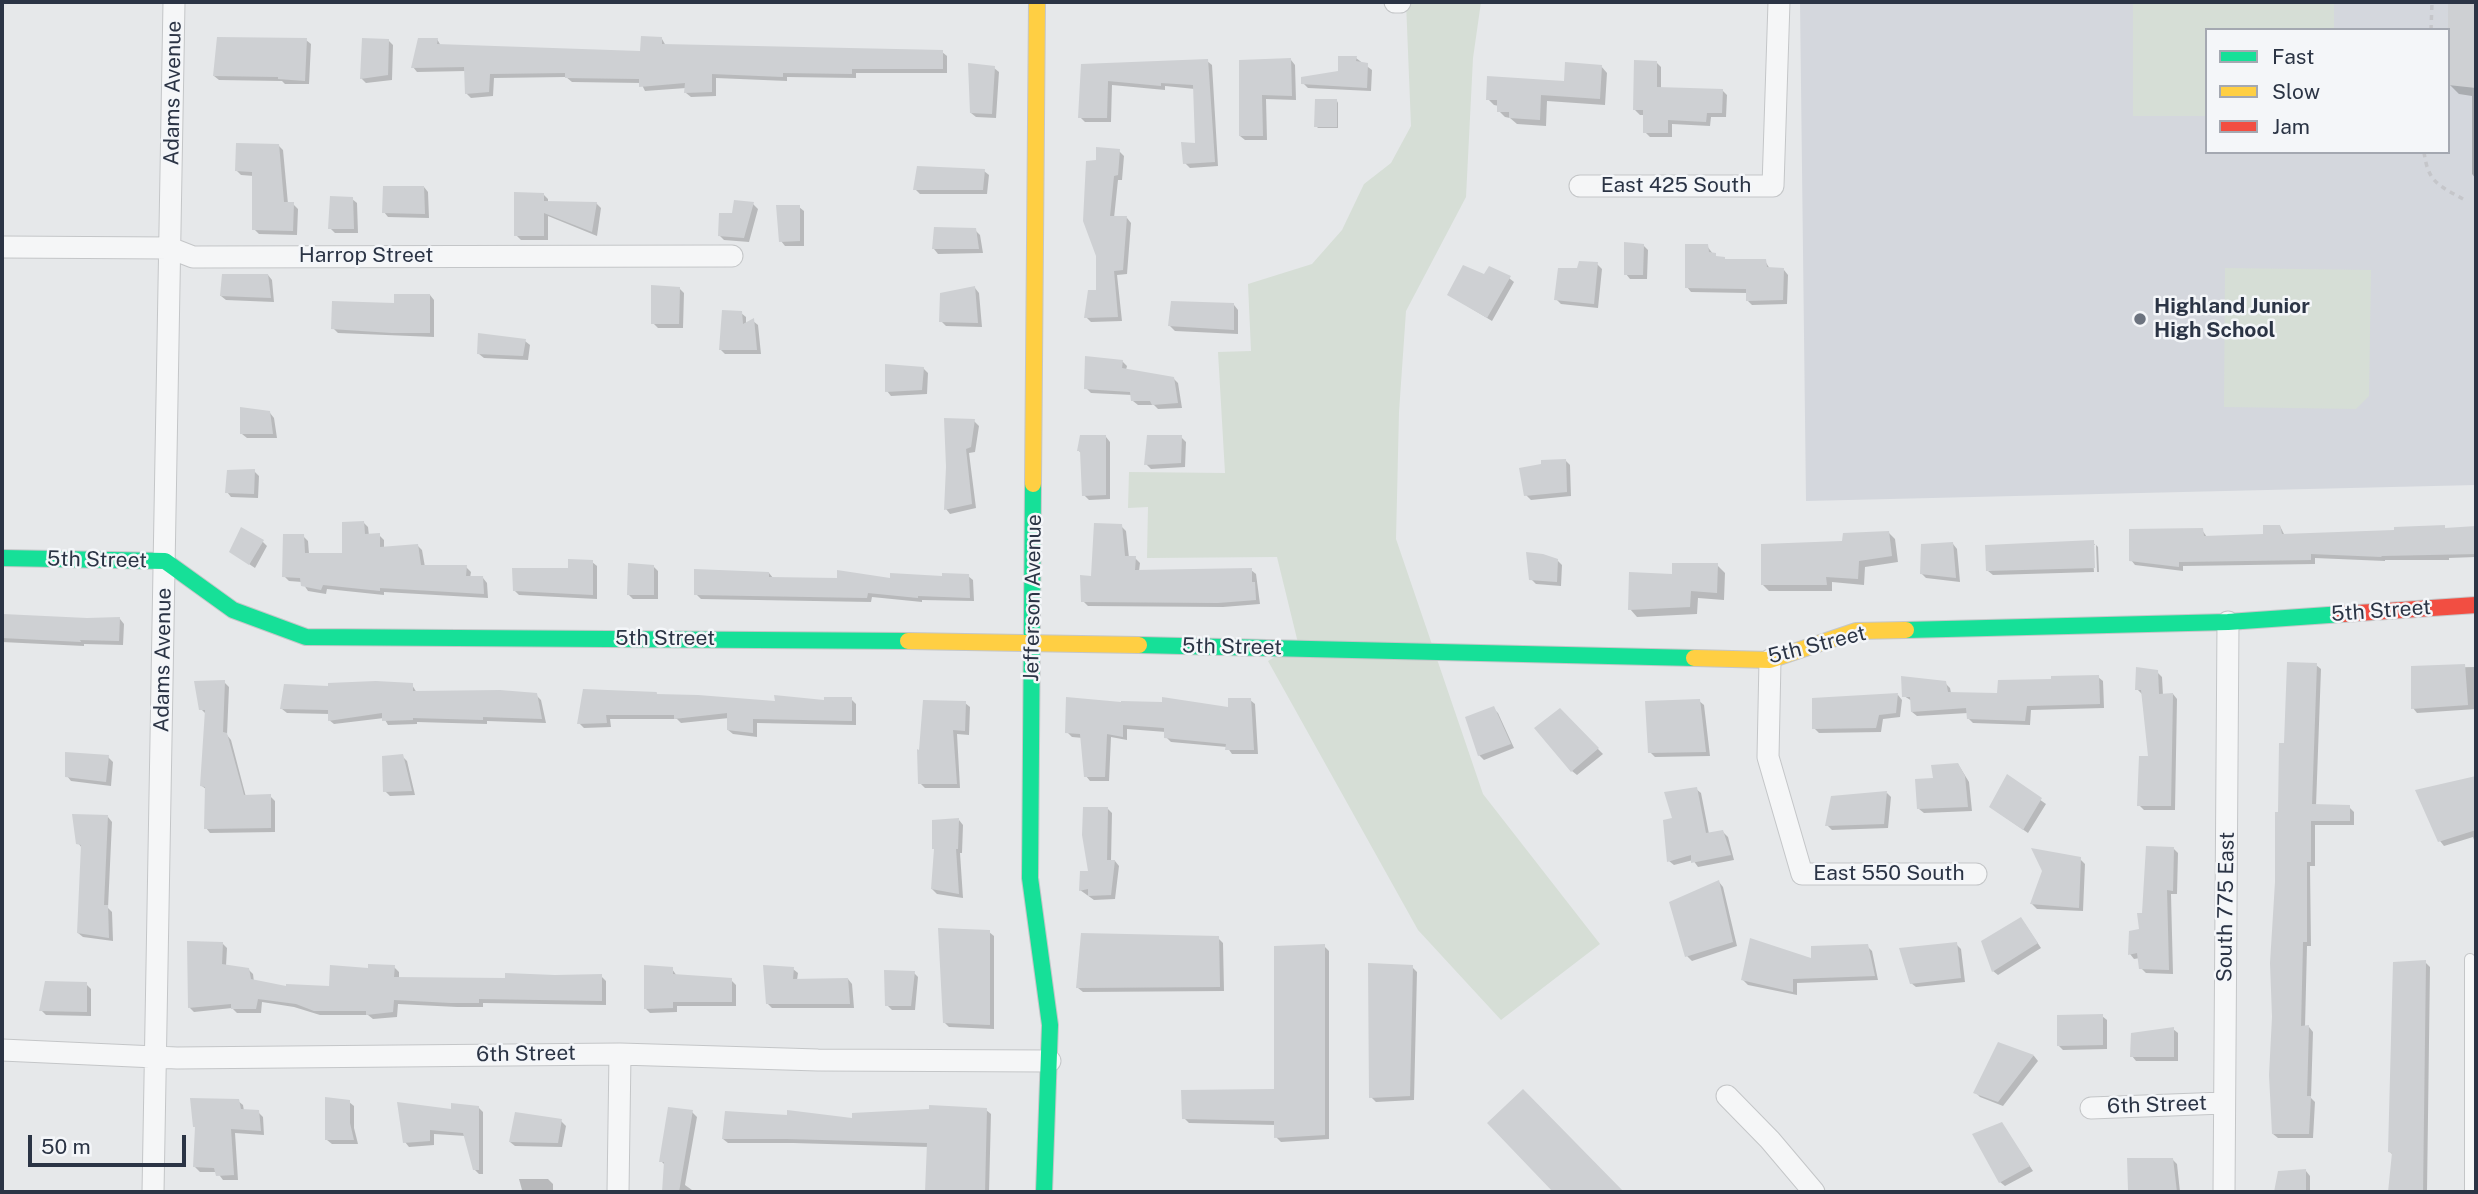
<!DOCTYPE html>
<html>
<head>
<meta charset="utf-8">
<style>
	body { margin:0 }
	#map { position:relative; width:2478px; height:1194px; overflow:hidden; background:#e6e8ea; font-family:"Public Sans",sans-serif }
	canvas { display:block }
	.frame { position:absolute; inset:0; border:4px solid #2b3445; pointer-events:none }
	.legend { position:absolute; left:2205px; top:28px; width:245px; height:126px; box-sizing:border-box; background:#f4f6f9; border:2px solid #a4a8b1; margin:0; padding:9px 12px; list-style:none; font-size:21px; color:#2b3445 }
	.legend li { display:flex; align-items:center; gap:14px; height:35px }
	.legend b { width:35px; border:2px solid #a4a8b1 }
	.scale { position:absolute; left:28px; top:1135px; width:158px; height:32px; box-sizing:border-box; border:4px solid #2b3445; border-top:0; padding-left:9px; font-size:21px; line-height:24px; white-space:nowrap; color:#2b3445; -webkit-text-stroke:5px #f4f6f9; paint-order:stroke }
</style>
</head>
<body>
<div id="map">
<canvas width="2478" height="1194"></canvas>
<div class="frame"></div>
<ul class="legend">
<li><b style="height:9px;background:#16e098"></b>Fast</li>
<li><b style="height:9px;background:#ffcf43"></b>Slow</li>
<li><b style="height:9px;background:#f24e42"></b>Jam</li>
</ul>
<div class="scale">50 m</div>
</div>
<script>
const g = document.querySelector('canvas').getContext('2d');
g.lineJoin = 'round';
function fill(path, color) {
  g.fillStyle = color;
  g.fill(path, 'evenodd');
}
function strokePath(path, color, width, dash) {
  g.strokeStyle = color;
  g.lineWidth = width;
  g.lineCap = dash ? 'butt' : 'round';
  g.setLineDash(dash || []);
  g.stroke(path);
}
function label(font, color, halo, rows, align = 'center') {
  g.font = font + ' "Public Sans",sans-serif';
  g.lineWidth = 5;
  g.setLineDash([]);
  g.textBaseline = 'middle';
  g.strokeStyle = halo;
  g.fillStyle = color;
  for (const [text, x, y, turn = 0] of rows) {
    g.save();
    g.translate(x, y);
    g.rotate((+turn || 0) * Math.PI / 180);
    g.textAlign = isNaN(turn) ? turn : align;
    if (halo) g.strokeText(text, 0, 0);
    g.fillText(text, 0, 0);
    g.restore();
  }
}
fill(new Path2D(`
	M1800,2h676v483l-670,16zM2207,30h241v122h-241z`), '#d4d7dd');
fill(new Path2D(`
	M1406,2h75l-8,56 -7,139 -60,114 -7,101 -3,127 87,255 117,150 -99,76 -83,-90 -150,-269 30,-18 -21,-86 -130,1 1,-51 -20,1 1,-36 96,1 -7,-121 33,-1 -3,-67 64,-20 30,-34 22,-46 27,-21 20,-37z
	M2133,2h201v28h-127v86h-74z
	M2225,268l146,2 -2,126 -13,13 -132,-2z`), '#d6ded6');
fill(new Path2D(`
	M2450,2h26v177l-4,-5v-78l-13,-2 -10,-10z
	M437,39l4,7 201,7 20,-14 4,7 276,6 5,4v17h-91v5l-69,-1v4l-71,-3v18l-25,1 -5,-4v-5l-41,3 -4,-8 -69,-1 -6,-5 -72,1 -1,18 -22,2 -5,-5v-22l-49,1 -4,-5z
	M306,40l5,4 -2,40h-24l-3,-3 -63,-1 -5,-4z
	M388,40l5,5 -1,35 -26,3 -5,-5z
	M1356,58l16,12 -1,21 -63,-3 -5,-5 37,-11z
	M1291,60l4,5 1,35 -30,-1 1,41h-22l-5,-4 1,-74z
	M1207,61l5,4 6,101 -28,2 -5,-5 12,-18 -2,-56 -30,-3v4l-53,-5 -1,37h-26l-5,-5 2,-52z
	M1656,62l5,5v22l61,1 5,5 -1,22h-15l-1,9 -38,-2v13h-22l-5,-5v-17h-5l-5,-5z
	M1601,66l6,7 -2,32 -58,-4 -1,25 -29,-2 -7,-6 -5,-1 -6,-6v-5l-5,-1 -6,-6 78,-16z
	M994,68l5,4 -3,46 -20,-1 -5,-4z
	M1337,101l1,2v25h-20l-2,-2z
	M278,145l5,5 5,54h5l5,5 -1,26 -38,-1 -5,-5v-53l-13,-1 -4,-4z
	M1119,151l5,5 -2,24h-4l-4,38h13l4,5 -4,51 -10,1 5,46 -31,1 -5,-5 12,-25v-130z
	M984,171l5,4 -2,19h-67l-5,-5z
	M424,187l4,5 1,26 -41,-1 -4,-5z
	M543,194l5,5v4h48l5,5 -4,28 -49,-20v24h-27l-5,-5z
	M352,199l5,4 1,30h-23l-5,-5z
	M753,204l5,5 -9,33 -25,-2 -4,-4 14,-22z
	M799,207l5,4v35h-19l-4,-5z
	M975,230l5,5 3,18 -45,1 -4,-5z
	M1643,245l5,5 -1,29h-17l-4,-5z
	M1707,246l6,8 5,4 9,3h38l5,8 14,1 4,5 -1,29 -35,1 -5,-5v-7l-56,-1 -4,-5z
	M1597,264l5,5 -4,39 -37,-4 -5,-5 23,-29z
	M268,275l4,5 2,22 -48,-2 -5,-4z
	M1484,276l25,2 5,4 -22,39 -43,-26z
	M679,288l5,5 -1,35h-25l-5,-5z
	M975,288l4,5 3,34 -36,-1 -5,-5z
	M430,295l4,5v37l-96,-4 -5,-5z
	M1234,305l4,5v24l-63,-3 -5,-5z
	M741,313l5,4v7l7,-3 5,4 3,29h-36l-5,-5z
	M525,341l5,4 -2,15 -44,-2 -5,-4z
	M1122,361l5,5 -1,4 47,8 5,5 4,25 -24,1 -4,-4h-16l-5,-4 -1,-6 -41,-2 -5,-5z
	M923,368l5,5 -1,21 -36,2 -4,-5z
	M270,413l4,5 3,20h-30l-5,-4z
	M974,421l5,5 -4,26 -6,1 7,55 -26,6 -4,-5z
	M1106,437l4,5v57l-21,1 -5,-5 -2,-41 -3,-3z
	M1181,437l5,5 -1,25 -34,2 -5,-5z
	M1566,461l4,4 1,31 -40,4 -5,-5z
	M254,471l5,5 -1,22 -27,-1 -4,-5z
	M363,522l5,5 1,9 10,-1 5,5v8l33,-3 5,5 3,17h41l5,5 -1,6h13l4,5 1,15 -104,-6v3l-57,-6 -1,5 -18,-3 -6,-9 -13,-1 -5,-5 19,-40 5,5 1,13 35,1z
	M1121,526l5,5 3,27h6l5,5 -1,8 112,-1 5,4 4,30 -37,3 -135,-1 -5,-5 9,-24z
	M2280,526l5,10 111,-4 48,-5 4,3 28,-2v29l-27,1v2h-64v1l-70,-3v6l-132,2v5l-48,-6 -4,-5 71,-30 5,7 58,-1z
	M1888,532l7,7 3,23 -33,5 -1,18 -32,-3v9h-63l-7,-7 82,-42z
	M262,541l5,5 -12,22 -24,-16z
	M2093,542l2,3h-3l2,27 -101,3 -5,-4z
	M1953,544l4,5 3,33 -34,-4 -5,-5z
	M2096,545l2,2 1,25h-2z
	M1557,560l5,5 -1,21 -25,-2 -5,-5z
	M592,562l5,4v33l-78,-4 -5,-5z
	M1717,565l8,8 -1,27 -26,-2 -1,16 -60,3 -7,-8 44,-33z
	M653,566l5,5v28h-25l-5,-5z
	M769,573l5,6 118,1 76,-4 5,4 1,21 -52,-1v2l-50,-5 -1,5 -170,-3 -5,-5z
	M2,618l118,1 4,5 -1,21 -39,-1v2l-82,-4z
	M2316,665l5,4 -5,137 33,1 5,5v13h-39v41h-5l1,80h-4l-2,81h4l4,5 -2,66 4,4 -2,36h-35l-5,-4 7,-320 6,-69z
	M2476,667v42l-59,4 -4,-5 -1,-40z
	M2157,672l5,5 1,18 10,-1 4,5 -2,111h-31l-5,-5 10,-48 -7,-63 -5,-5z
	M2098,677l5,4 1,27 -73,2 -1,15 -57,-2 -5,-5v-5l-51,3 -5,-4v-11l-8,-5 41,-13 5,5 1,5 48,1z
	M224,682l5,5 -2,48 4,5 15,57 24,-1 5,5v31l-65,1 -4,-5 1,-38 -5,-4 4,-72 -5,-5z
	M412,685l5,8 119,2 5,5 5,23 -59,-2v3l-70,-2v2l-29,1 -4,-7 -50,6 -5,-4 1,-6 -43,-1 -5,-4 48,-21z
	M584,691l72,2 3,3 118,7 74,-4 5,5v21l-99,-2v14l-24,-3 -5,-4 1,-12 -48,5 -4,-4h-67l1,8 -27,1 -5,-5z
	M1898,695l4,5 -2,17 -17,2 -2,13 -62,1 -5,-5z
	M1250,700l5,4 3,50h-26l-5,-7 -56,-5 -5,-5v-5l-39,-3v11l-16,-3 -2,44h-19l-4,-5 -3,-38 -11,-1 -5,-5 163,-23z
	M1699,701l5,4 6,51 -55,1 -5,-5z
	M965,703l5,4 -1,28 -12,-1 3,54h-35l-5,-5z
	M1493,708l5,5 16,35 -30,12 -5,-5z
	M1560,711l43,43 -26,21 -5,-4z
	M402,756l5,5 8,34 -25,1 -5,-5z
	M108,757l5,5 -2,24 -40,-5 -4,-5z
	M1958,764l11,18 3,29 -48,2 -5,-4z
	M2008,777l38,27 -18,29 -32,-22z
	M2476,778v68l-3,-9 -29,9 -4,-5 -22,-50z
	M1696,789l5,4 8,41 14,-2 5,5 6,23 -36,7 -5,-7 -19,5 -5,-4 6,-42z
	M1887,793l4,4 -3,31 -56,2 -5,-5z
	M1107,808l5,5 -1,48h4l4,5 -4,33 -21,1 -14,-10 10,-17z
	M108,817l4,5 -4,86 4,4 1,29 -30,-4 -5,-4 4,-85 -4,-5z
	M959,820l4,5 -1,28h-2l3,45 -26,-4 -5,-5z
	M2173,848l5,5 -1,41h-6l2,80 -27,-1 -5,-5 -1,-10 -6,1 -4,-5 11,-23 3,-16z
	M2080,859l5,5 -2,47 -46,-2 -5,-5z
	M1719,882l4,5 14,59 -45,15 -5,-5z
	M2025,924l16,24 -43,27 -5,-4z
	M989,932l5,4v93l-45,-2 -5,-5z
	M1218,938l5,5 1,48 -141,1 -5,-4z
	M222,943l5,5 -1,18 22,3 5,5 1,8 33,6h44l38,-18 25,-3 5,5v7l108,1 94,-4 5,5v24l-123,-2v4h-26l-59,-3 -1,13 -24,2 -5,-4h-48l-26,-8 -32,-5 -1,11h-24l-5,-5 -38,4 -5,-5z
	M1956,944l5,5 4,33 -49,5 -5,-4z
	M1324,946l5,5v188l-48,3 -5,-5v-12l-87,-2 -5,-5 92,-27z
	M1867,946l5,5 6,29 -81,3v12l-49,-10 -5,-5z
	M2425,962l5,5 -3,225h-38l4,-37 -3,-3z
	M1412,967l5,5 -3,128 -38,2 -5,-5z
	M672,969l5,7 54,4 5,5v21h-59v6l-27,1 -4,-4z
	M793,969l5,4 -1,7 51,-1 4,5 2,24h-82l-5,-5z
	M914,973l4,4 -3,33h-23l-5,-5z
	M86,984l5,5v27l-45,-1 -5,-5z
	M2102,1016l5,4v29l-44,1 -5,-5z
	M2173,1029l5,4v28h-42l-4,-5z
	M1999,1044l35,12 4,5 -35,45 -23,-9 -5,-5z
	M238,1101l5,4 1,6 14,1 5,5 1,18 -29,-2 3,47h-15l-6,-8h-17l-5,-5z
	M349,1102l5,4v22l4,16h-26l-5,-4z
	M478,1107l5,5v62h-4l-5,-5 -8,-33 -32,-2v11l-25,2 -4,-5 47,-31z
	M986,1110l5,4 -2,78h-62l2,-45 -136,-4h-65l-5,-4 132,-19z
	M692,1112l5,5 -12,68 7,5v2h-28l2,-26 -5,-5z
	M561,1121l5,5 -4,21 -47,-1 -5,-4z
	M2002,1124l31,47 -28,15 -5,-4z
	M2172,1159l5,5 3,28h-47l-3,-3z
	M2306,1171l4,5v16h-34l3,-20z
	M519,1179h29l5,5v8h-46v-2h15z
	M2049,1190l54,1 1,1h-55z`), '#0003');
fill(new Path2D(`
	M2448,2h28v86l-28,-3z
	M641,36l21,1v7l281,6v19h-91v5l-69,-1v4l-71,-3v18l-28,1 1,-10 -46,4v-8l-74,-1v-5l-75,1 -1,18 -24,2 -1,-27 -53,1 7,-30h20l-1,6 203,7z
	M217,37l90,1 -2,43 -27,-2v-2l-65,-1z
	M362,38l27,1 -1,36 -28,4z
	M1338,56h19l-1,5 12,2 -1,25 -66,-4v-7l37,-6z
	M1291,58l1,38 -30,-1 1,41h-24v-76z
	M1208,59l7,103 -32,2 -2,-22 14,1 -2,-58 -32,-2v3l-53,-5 -1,37h-29l3,-54z
	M1634,60l23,1v26l66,2 -1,24h-15l-1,9 -38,-2v13h-25v-23h-10z
	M1565,62l37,3 -2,34 -59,-4 -1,25 -31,-2v-6h-12v-12h-11l1,-24 77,5z
	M968,63l27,3 -3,48 -22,-1z
	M1315,99h22v28h-23z
	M236,143l43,1 5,58h10l-1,29 -41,-1v-58l-17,-1z
	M1096,147l24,2 -2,26 -4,1 -4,40h17l-4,54 -9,1 4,46 -34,1 4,-28h8v-34l-13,-35 3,-60 10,-1z
	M917,166l68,3 -2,21h-70z
	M383,186h41l1,28 -43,-1z
	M514,192l30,1v8l53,1 -5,30 -48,-19v23h-30z
	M330,196l23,1 1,32h-26z
	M734,200l20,2 -10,36 -26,-2 1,-23h13z
	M776,205h24v36l-21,1z
	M934,227l42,1 3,21h-47z
	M1624,242l20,2 -1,31h-19z
	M1685,244h23l1,8 7,1v3l9,1v2h41l1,8 17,1 -1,32 -37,1v-12l-61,-1z
	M1579,261l19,1 -4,42 -40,-4 4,-32h19z
	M1463,265l21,9 5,-8 22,10 -24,42 -40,-23z
	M222,274h46l3,24 -51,-2z
	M651,285l29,2 -1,37h-28z
	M975,286l3,37 -39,-1 1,-29z
	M394,294h36v39h-38l-61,-4 1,-28 62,2z
	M1171,301l63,2v27l-66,-4z
	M722,310l20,1 1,13 11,-6 3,32h-38z
	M478,333l48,6 -3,17 -46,-2z
	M1085,356l38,4 -1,8 52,9 4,26 -26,2 -2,-4h-19l-1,-9 -46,-3z
	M885,364l39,3 -2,23 -37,2z
	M240,407l30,4 3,23h-33z
	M944,418l31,1 -4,28 -5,2 6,55 -28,6 2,-43z
	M1080,435h26v60l-24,1 -2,-45h-3z
	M1147,435h35l-1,28 -37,2z
	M1566,459l1,33 -43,4 -5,-28 22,-4v-4z
	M255,469l-1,25 -29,-1 2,-23z
	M364,521l1,13 15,-1v14l38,-3 3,21h46l-1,11h17l1,18 -104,-6v3l-57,-6 -2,5 -20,-4 -1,-8 -18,-1 1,-43h21l1,19h37v-31z
	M1094,523l28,1 3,32h11l-1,14 117,-2v14h3l1,18 -38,3 -137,-1 -1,-27 11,1z
	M2263,525h17l2,9 112,-4v-3l51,-2v3l31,-2v28l-95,2 1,1 -71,-3v6l-132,2v5l-50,-6v-32l74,-1 1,8 59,-2z
	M241,527l23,13 -15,25 -20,-13z
	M1889,531l3,25 -33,5 -1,18 -32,-2 1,8h-66v-41l81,-3 1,-8z
	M2094,540l1,28 -109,3 -1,-26z
	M1953,542l3,36 -36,-4 1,-30z
	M1526,552l17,2 15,5 -1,23 -28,-2z
	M568,559l25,1v35l-80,-4 -1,-23h56z
	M628,563l26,2v30h-27z
	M1672,563h46l-1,30 -26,-2 -1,16 -62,3 1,-38 43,2z
	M694,569l75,3v5l68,1v-8l53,8v-5l52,3v-3l27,1 1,24 -52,-2v2l-50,-5 -1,5 -173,-3z
	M3,614l84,4 33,-1 -1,24 -39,-1 1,2 -79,-4z
	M2287,662l30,1 -5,141 38,1v16h-39v41h-4v80h-4l-2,84 8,-1 -2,71h4l-2,38h-37l-3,-59 3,-58 -2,-54 5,-81v-70h3l1,-69h5z
	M2465,664l3,41 -57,4v-43z
	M2136,667l22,3 1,24 14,-1 -2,113h-34l2,-50h9l-7,-66h-6z
	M2099,675l1,29 -73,2 -2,15 -58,-2 -1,-11 -55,4 -1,-15h-8l-1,-21 45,5 2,11 49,1 1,-13 53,-1v-3z
	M225,680l-2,52 4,1 17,62 27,-1v34l-67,1 1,-42 -5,-1 5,-76h-6l-5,-29z
	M376,681l37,2v8l87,-1 37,3 5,26 -59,-2v3l-70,-2v2l-31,1v-8l-54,8v-11l-48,-1 4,-25 44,2v-3z
	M583,689l74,3 -1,2 42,1 77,6 -1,-6 50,5v-3h28v24l-99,-2v14l-26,-3v-17l-53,6v-4h-68l1,8 -30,1z
	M1898,693l-2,20 -17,2 -3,13 -64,1v-31z
	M1066,697l55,5v-1l41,1v-5l66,10v-9h23l3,52h-29l1,-6 -62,-6v-10l-41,-3v12l-16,-3 -2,43h-21l-4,-43 -15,-1z
	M1700,699l6,53 -58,1 -3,-52z
	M923,700l43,1 -1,30 -12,-1 4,54h-39l-1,-35 2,1z
	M1494,706l17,38 -33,12 -13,-39z
	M1560,708l39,40 -28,24 -37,-44z
	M65,752l44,3 -3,27 -41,-5z
	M403,754l9,37 -29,1 -1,-36z
	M1958,763l7,13 3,31 -51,2 -2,-30 18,-1 -2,-13z
	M2007,774l35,24 -19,32 -34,-23z
	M2476,776v54l-38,12 -23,-52z
	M1697,787l9,46 17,-3 8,25 -40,8v-8l-24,7 -4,-42 9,-2 -8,-26z
	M1887,791l-3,33 -59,2 6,-30z
	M1083,807h25l-1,53h8l-4,35 -23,1v-7l-9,2 1,-20h8l-6,-36z
	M72,814l36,1 -4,90h4l1,33 -32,-5 4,-88 -5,-1z
	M959,818l-1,31h-2l3,45 -28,-5 3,-40h-2v-29z
	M2146,846l28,1 -1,44 -6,-1 2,80 -30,-1 -2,-16 -9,2 1,-24 10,-2 -2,-16h5z
	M2031,848l50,9 -2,51 -49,-4 12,-33z
	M1719,880l14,62 -48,15 -16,-55z
	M2021,917l17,26 -46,29 -11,-31z
	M938,928l52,2v95l-47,-2z
	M1081,933l138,3 1,51 -144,1z
	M1750,938l61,20v-12l57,-2 7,32 -82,3v13l-52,-12z
	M187,941l36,1 -1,22 27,4 2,11 35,7v-2l43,2 1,-21 38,3v-4l27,1 -1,12 111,1v-5l50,2 47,-1v27l-123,-2v4h-28l-57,-3 -1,12 -27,3v-4h-52l-18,-7 -38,-5 -2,10h-25v-5l-43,4z
	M1957,942l4,36 -51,6 -11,-36z
	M1325,944v191l-51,3v-17l-92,-2 -1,-29 93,-1v-143z
	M2426,960l-3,232h-35l4,-39 -4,-1 5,-190z
	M1368,963l45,2 -3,131 -41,2z
	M644,965l29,2v7l59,4v24h-59v6l-29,1z
	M763,965l31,2 -1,12 55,-1 2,26h-84z
	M884,970l31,1 -4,35h-26z
	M45,981l42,1v30l-48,-1z
	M2103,1014v31l-46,1v-31z
	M2174,1027v30h-44l1,-24z
	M1998,1042l36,13 -36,47 -25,-9z
	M1523,1089l101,103h-71l-66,-69z
	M325,1097l25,3v23l4,17h-29z
	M190,1098l49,1 2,10 18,1 2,21 -30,-2 3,46 -18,1 -2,-8 -21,-1 2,-40h-2z
	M397,1102l54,7v-6l28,3v64h-6l-10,-37 -33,-3v11l-27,2z
	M929,1105l58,3 -2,84h-60l2,-49 -140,-4h-65l3,-28 62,4v-5l65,8v-5l77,-4z
	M668,1107l25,3 -14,82h-17l2,-30h-5z
	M515,1112l47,7 -4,24 -49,-1z
	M2002,1122l28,44 -31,17 -27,-49z
	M2127,1158h46l4,34 -49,-2z
	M2306,1169v23h-32l4,-21z`), '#ced0d3');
const lane = new Path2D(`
	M2470,959v233`);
const street = new Path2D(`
	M1395,2h5
	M1580,186h193l6,-184
	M2,247l168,1 23,9 539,-1
	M1770,660l-2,97 34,117h174
	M2,1050l175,8 443,-4 198,6 232,1
	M1727,1096l43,44 44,52
	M2091,1108l133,-5
	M153,1192l21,-1190
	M618,1192l2,-138
	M2224,1192l4,-570`);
const fast = new Path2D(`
	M1033,484l-3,394 20,147 -6,167
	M2,558l163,3 68,49 73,27 602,4
	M1906,630l322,-8 115,-8
	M1139,645l555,13`);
const slow = new Path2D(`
	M1033,484l4,-482
	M908,641l231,4
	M1694,658l76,2 86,-29 50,-1`);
const jam = new Path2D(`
	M2343,614l133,-9`);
strokePath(lane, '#c4c6c8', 12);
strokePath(street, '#c4c6c8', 23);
strokePath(fast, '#c4c6c8', 18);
strokePath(slow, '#c4c6c8', 18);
strokePath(jam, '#c4c6c8', 18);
strokePath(new Path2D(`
	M2431,30l1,-28
	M2424,152c4,30 14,33 39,47`), '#c5c6ca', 3.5, [5, 5]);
strokePath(lane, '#f5f6f7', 10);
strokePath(street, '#f5f6f7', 21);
strokePath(fast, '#16e098', 16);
strokePath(slow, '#ffcf43', 16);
strokePath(jam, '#f24e42', 16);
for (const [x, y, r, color] of [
	[2140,319,7,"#6c737f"]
]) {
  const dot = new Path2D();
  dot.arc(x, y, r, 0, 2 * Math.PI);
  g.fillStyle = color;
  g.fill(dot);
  strokePath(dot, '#f4f6f9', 2.5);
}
label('21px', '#2b3445', '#f4f6f9', [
	["Adams Avenue",173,93,-89],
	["East 425 South",1676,186],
	["Harrop Street",366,256],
	["5th Street",97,560,1],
	["Jefferson Avenue",1033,598,-89],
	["5th Street",2381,611,-4],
	["5th Street",665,639],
	["5th Street",1817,645,-14],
	["5th Street",1232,647,1],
	["Adams Avenue",163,660,-89],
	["East 550 South",1889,874],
	["South 775 East",2226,907,-89],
	["6th Street",526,1054,-1],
	["6th Street",2157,1105,-2]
]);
label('bold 21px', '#2b3445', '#f4f6f9', [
	["Highland Junior",2154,307],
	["High School",2154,331]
], 'left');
</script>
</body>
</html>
